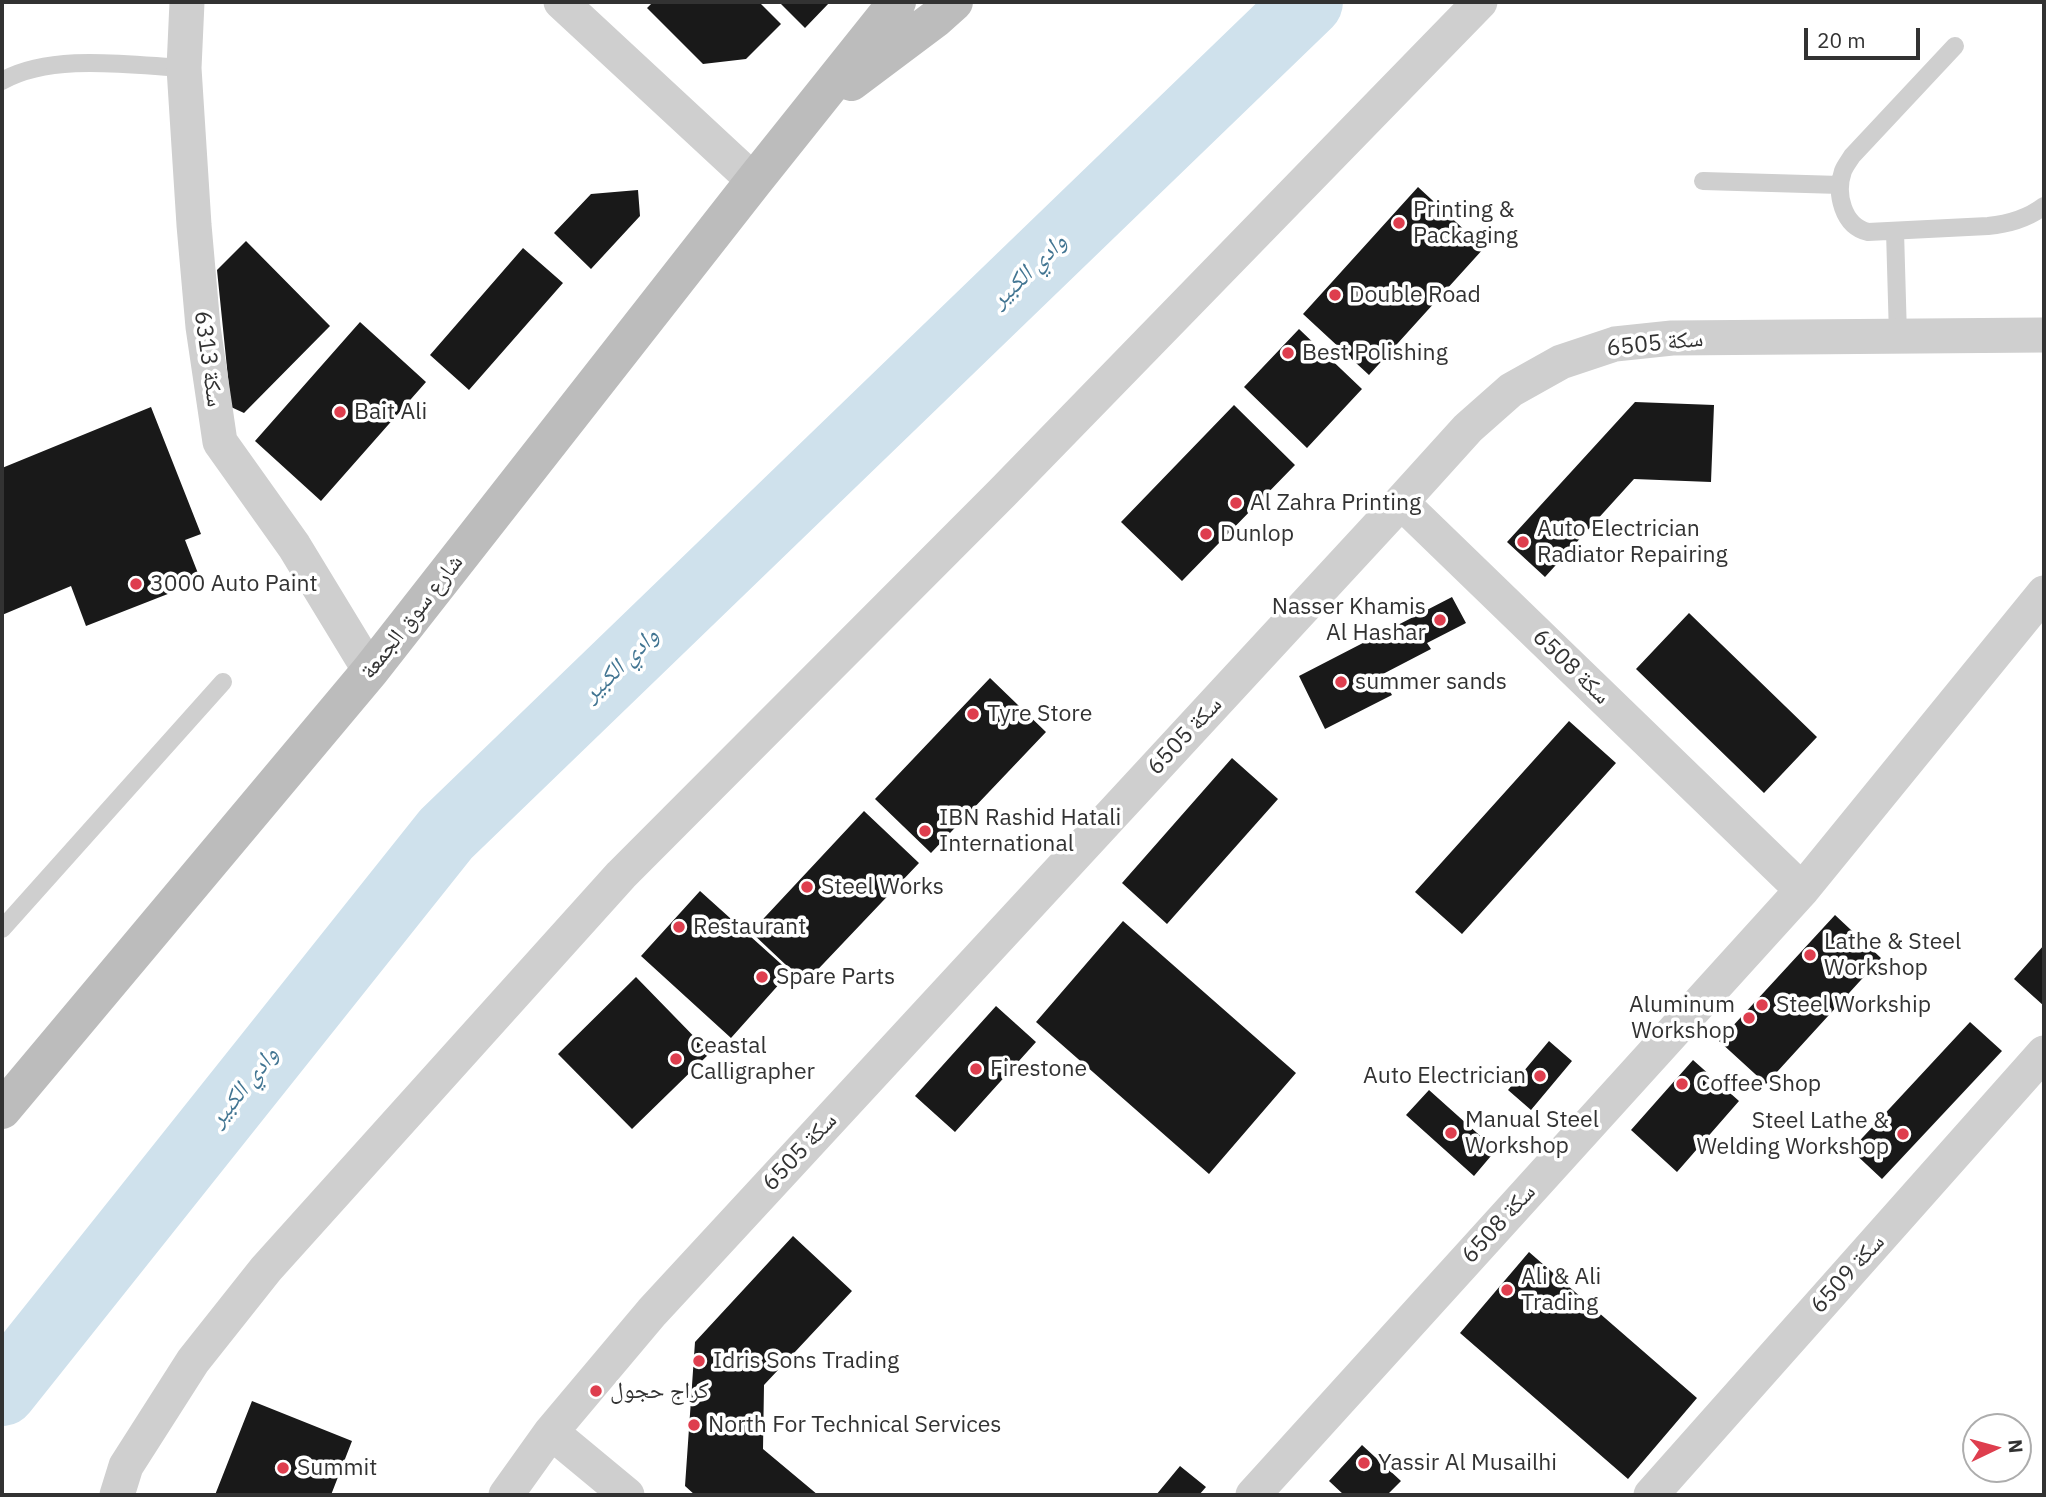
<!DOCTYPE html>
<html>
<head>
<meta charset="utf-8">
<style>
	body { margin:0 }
	#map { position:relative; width:2046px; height:1497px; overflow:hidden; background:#fff; font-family:"IBM Plex Sans",sans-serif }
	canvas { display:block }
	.frame { position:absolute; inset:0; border:4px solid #323232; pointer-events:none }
	.north { position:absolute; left:1962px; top:1413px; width:70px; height:70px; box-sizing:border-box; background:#fff; border:2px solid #adadad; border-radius:50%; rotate:85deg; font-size:19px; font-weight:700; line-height:28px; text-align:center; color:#323232 }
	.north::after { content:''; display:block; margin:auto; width:24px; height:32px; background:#de3e4e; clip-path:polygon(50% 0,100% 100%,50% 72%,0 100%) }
	.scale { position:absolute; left:1804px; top:28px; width:116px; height:32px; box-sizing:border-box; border:4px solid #323232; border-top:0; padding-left:9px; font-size:21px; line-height:24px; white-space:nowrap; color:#323232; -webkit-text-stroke:5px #fff; paint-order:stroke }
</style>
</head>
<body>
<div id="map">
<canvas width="2046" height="1497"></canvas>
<div class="frame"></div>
<div class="north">N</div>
<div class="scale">20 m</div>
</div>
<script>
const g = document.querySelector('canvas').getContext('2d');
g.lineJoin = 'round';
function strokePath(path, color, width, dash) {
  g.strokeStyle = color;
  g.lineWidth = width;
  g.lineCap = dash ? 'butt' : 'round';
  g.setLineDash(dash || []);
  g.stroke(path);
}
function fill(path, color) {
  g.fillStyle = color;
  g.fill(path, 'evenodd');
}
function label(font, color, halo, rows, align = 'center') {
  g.font = font + ' "IBM Plex Sans","Noto Naskh Arabic",sans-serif';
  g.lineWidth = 7;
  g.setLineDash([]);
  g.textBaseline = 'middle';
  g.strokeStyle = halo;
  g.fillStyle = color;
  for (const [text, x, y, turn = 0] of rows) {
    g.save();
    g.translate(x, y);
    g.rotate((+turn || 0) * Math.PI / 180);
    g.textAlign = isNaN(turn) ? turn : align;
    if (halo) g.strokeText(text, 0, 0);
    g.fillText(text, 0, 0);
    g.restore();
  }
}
strokePath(new Path2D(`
	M2,1391l444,-557 862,-832`), '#cfe1ec', 70);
fill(new Path2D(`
	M653,2h106l22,22 -35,35 -43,5 -56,-56z
	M779,2h51l-25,26z
	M1418,187l66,61 -115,127 -66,-61z
	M638,190l2,26 -49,53 -37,-36 37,-39z
	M246,241l84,85 -86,87 -13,-6 -14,-137z
	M523,248l40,35 -94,107 -39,-35z
	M360,322l66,60 -105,119 -66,-60z
	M1299,329l63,60 -55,59 -63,-61z
	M1635,402l79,3 -3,77 -77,-3 -89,98 -38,-35z
	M1234,405l61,60 -113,116 -61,-59z
	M151,407l50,127 -16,6 16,41 -115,45 -15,-40 -69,29v-147z
	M1452,597l14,26 -39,20 4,6 -50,26 11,20 -67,34 -26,-53z
	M1689,613l128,124 -53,56 -128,-124z
	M990,678l56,54 -115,121 -56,-54z
	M1569,721l47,42 -154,171 -47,-42z
	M1232,758l46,41 -111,125 -45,-41z
	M864,811l55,52 -114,120 -54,-51z
	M700,891l90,81 -59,66 -90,-82z
	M1835,915l46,43 -115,126 -47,-43z
	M1123,921l173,152 -87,101 -173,-152z
	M2044,945v61l-30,-27z
	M636,977l74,76 -78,76 -74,-75z
	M996,1006l40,36 -81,90 -40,-36z
	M1970,1022l32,29 -120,128 -31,-29z
	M1549,1041l23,20 -41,49 -23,-20z
	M1693,1060l46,41 -62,71 -46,-42z
	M1429,1090l67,60 -22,26 -68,-61z
	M793,1236l59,55 -88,94 -1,64 55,46h-123l-10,-9 10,-144z
	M1529,1252l168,146 -69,81 -168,-146z
	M252,1401l100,40 -21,54h-116z
	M1362,1445l39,36 -14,14h-43l-15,-14z
	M1180,1466l26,21 -7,8h-43z`), '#191919');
strokePath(new Path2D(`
	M1955,46l-103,110c-3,5 -7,10 -9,15 -8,23 0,55 25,61l120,-6c21,-2 39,-7 56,-20
	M2,81c49,-28 127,-16 182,-13
	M1703,181l137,4
	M1895,231l3,105
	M2,929l221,-247`), '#cfcfcf', 18);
strokePath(new Path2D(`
	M187,2l-3,66 10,157 9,102 17,115 74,104 76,125
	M561,2l193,179
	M1401,502l401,388
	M551,1432l76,63
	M117,1495l9,-29 67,-105 73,-92 355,-394 381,-382 478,-491
	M506,1495l45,-63 101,-120 749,-810 67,-74 43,-38 50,-28 54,-18 57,-6 372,-3
	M1253,1495l549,-605 242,-297
	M1651,1495l393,-442`), '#cfcfcf', 35);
strokePath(new Path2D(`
	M851,82l84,-63 19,-17
	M2,1110l368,-439 384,-490 143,-179`), '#bcbcbc', 38);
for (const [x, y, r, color] of [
	[1399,223,7,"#de3e4e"],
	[1335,295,7,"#de3e4e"],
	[1288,353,7,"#de3e4e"],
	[340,412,7,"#de3e4e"],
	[1236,503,7,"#de3e4e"],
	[1206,534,7,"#de3e4e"],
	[1523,542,7,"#de3e4e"],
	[136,584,7,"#de3e4e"],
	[1440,620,7,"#de3e4e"],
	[1341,682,7,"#de3e4e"],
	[973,714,7,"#de3e4e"],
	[925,831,7,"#de3e4e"],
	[807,887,7,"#de3e4e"],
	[679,927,7,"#de3e4e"],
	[1810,955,7,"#de3e4e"],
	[762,977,7,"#de3e4e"],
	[1762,1005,7,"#de3e4e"],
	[1749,1018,7,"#de3e4e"],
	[676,1059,7,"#de3e4e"],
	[976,1069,7,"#de3e4e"],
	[1540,1076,7,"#de3e4e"],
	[1682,1084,7,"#de3e4e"],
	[1451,1133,7,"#de3e4e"],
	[1903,1134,7,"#de3e4e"],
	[1507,1290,7,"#de3e4e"],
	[699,1361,7,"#de3e4e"],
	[596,1391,7,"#de3e4e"],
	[694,1425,7,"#de3e4e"],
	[1364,1463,7,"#de3e4e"],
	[283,1468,7,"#de3e4e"]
]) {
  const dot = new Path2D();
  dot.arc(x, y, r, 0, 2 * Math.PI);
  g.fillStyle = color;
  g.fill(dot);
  strokePath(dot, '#fff', 2.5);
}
label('23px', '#323232', '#fff', [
	["Printing &",1413,210],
	["Packaging",1413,236],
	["Double Road",1349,295],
	["Best Polishing",1302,353],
	["Bait Ali",354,412],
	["Al Zahra Printing",1250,503],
	["Auto Electrician",1537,529],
	["Radiator Repairing",1537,555],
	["Dunlop",1220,534],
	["3000 Auto Paint",150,584],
	["Nasser Khamis",1426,607,"right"],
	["Al Hashar",1426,633,"right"],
	["summer sands",1355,682],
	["Tyre Store",987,714],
	["IBN Rashid Hatali",939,818],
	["International",939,844],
	["Steel Works",821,887],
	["Restaurant",693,927],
	["Lathe & Steel",1824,942],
	["Workshop",1824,968],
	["Spare Parts",776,977],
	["Aluminum",1735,1005,"right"],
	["Workshop",1735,1031,"right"],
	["Steel Workship",1776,1005],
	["Ceastal",690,1046],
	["Calligrapher",690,1072],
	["Firestone",990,1069],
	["Auto Electrician",1526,1076,"right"],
	["Coffee Shop",1696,1084],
	["Manual Steel",1465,1120],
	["Workshop",1465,1146],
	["Steel Lathe &",1889,1121,"right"],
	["Welding Workshop",1889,1147,"right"],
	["Ali & Ali",1521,1277],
	["Trading",1521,1303],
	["Idris Sons Trading",713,1361],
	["كراج حجول",610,1391],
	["North For Technical Services",708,1425],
	["Yassir Al Musailhi",1378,1463],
	["Summit",297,1468]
], 'left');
label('23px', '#323232', '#fff', [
	["سكة 6505",1655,344,-6],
	["سكة 6313",208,359,82],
	["شارع سوق الجمعة",412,617,-52],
	["سكة 6508",1571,667,44],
	["سكة 6505",1185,736,-47],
	["سكة 6505",800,1152,-47],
	["سكة 6508",1499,1224,-48],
	["سكة 6509",1848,1274,-48]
]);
label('italic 24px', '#427592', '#fff', [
	["وادي الكبير",1029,271,-44],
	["وادي الكبير",621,665,-44],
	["وادي الكبير",244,1087,-51]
]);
</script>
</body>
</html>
